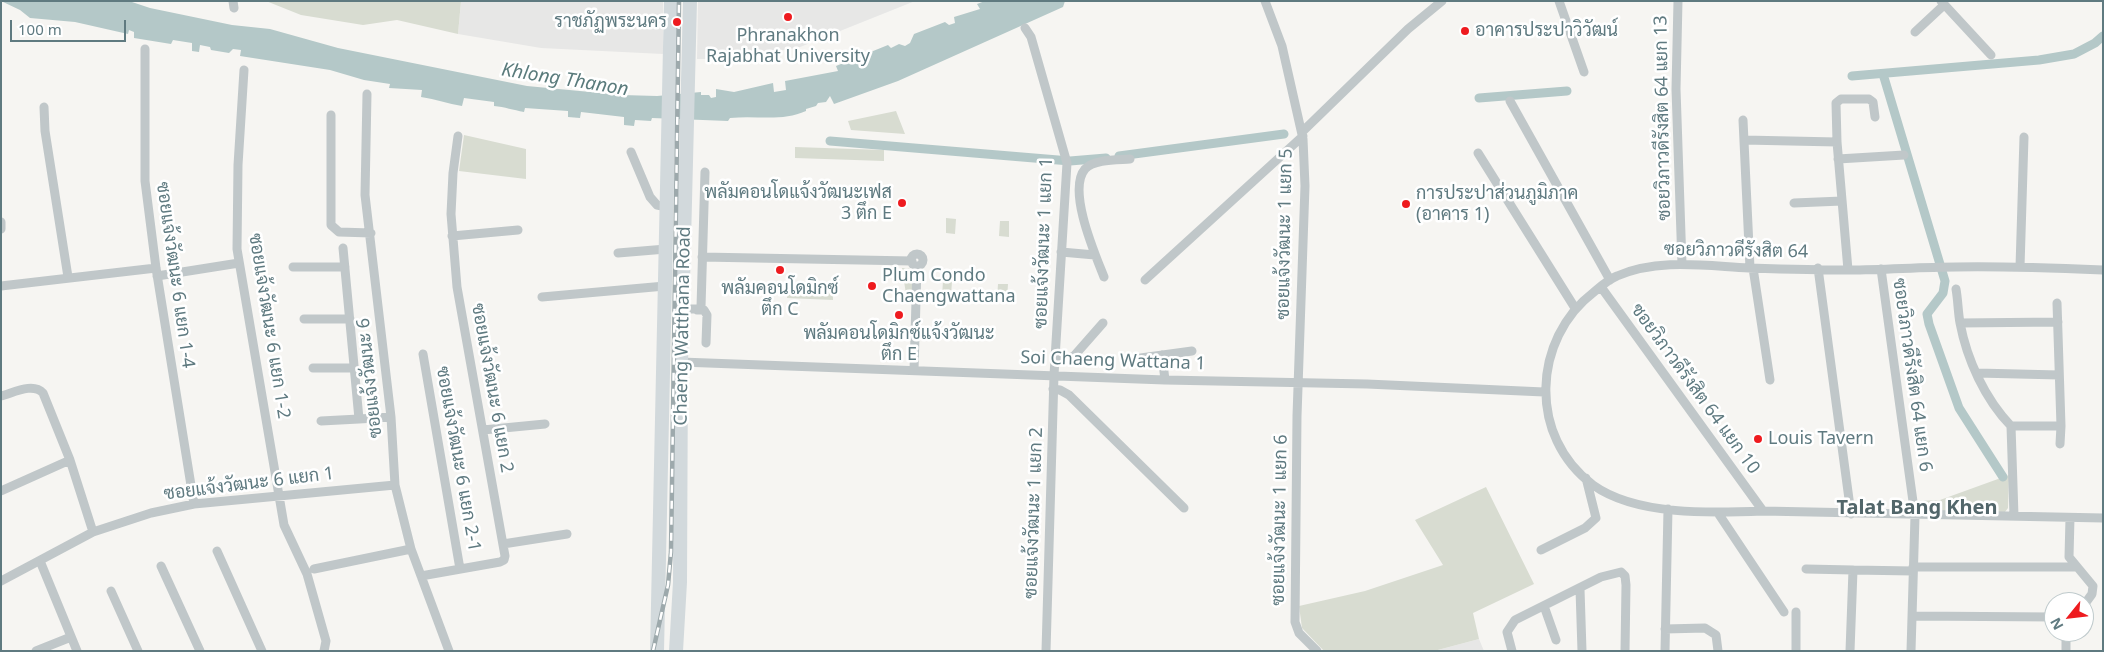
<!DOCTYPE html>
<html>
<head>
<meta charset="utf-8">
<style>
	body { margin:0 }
	#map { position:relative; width:2104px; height:652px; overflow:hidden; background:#f6f5f2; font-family:"Noto Sans",sans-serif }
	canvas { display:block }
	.frame { position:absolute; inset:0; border:2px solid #5f7a80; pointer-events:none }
	.north { position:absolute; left:2044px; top:592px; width:50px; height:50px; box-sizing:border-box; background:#fff; border:1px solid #bfcacc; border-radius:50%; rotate:241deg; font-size:14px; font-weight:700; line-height:20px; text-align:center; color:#5f7a80 }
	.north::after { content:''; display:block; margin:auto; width:18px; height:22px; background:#ee1b1f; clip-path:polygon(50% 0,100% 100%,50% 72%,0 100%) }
	.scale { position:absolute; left:10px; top:20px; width:116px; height:22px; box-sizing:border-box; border:2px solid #5f7a80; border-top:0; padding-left:6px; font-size:15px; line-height:18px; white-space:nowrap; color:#5f7a80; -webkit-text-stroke:4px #fff; paint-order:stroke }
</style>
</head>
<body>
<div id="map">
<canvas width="2104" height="652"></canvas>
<div class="frame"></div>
<div class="north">N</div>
<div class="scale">100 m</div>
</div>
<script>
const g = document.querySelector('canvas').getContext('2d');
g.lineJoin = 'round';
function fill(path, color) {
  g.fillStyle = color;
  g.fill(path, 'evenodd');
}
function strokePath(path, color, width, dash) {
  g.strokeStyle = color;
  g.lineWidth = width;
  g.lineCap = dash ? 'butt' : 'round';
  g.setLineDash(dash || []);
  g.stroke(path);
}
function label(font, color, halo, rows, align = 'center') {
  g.font = font + ' "Noto Sans",Sarabun,sans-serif';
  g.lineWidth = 5;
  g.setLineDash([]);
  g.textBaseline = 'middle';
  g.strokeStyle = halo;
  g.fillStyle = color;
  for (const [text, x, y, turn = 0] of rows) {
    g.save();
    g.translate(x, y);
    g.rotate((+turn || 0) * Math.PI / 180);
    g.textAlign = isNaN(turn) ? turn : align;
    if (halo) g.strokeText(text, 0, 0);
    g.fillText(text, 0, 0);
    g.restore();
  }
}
fill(new Path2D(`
	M461,1h202v53l-122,-6 -83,-14z
	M698,1h217l-115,46 -64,12h-39z
	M1479,639l5,12h-50z`), '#e7e7e6');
fill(new Path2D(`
	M266,1h195l-3,33 -61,-14 -34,5 -62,-10z
	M896,111l9,23 -54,-4 -3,-9z
	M464,135l62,14v30l-67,-8z
	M795,147l89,3v11l-89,-3z
	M946,218l10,1 -1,15 -9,-1z
	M1000,221h9v16l-10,-1z
	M902,268l12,1 -1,25h-7z
	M943,281h9l-1,15h-9z
	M998,284h10l-1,15h-10z
	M787,291l46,1v8l-46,-2z
	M2009,475l-1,33 -3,4 -88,-1 -1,-10 24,-1z
	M1486,487l48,97 -61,29 6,26 -45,12h-110l-22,-23 -3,-22 66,-15 78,-26 -28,-45z`), '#d8dcd1');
fill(new Path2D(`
	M1,1h128l21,7 82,17 38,4 68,19 189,38 95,9 35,1 44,-4v3h8l2,3 5,-1v-8l18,3 39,-9 1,9 12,-2 -1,-9 53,-10 -2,-5 52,-21 3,3 8,-4 6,2 5,-3 4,-9 31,-12 4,3 6,-2 -1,-6 26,-8 -3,-5 8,-3h80l-2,6 -165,74 -64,23 -4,-8 -4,6 -8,1 -2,3 -10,3v2c-24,11 -49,4 -76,7l-2,3 -76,-3 -1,3 -16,-1 -1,6 -10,-1v-8l-43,-5 -1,6 -12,-1v-6l-43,-3 -1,4c-11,-2 -19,-5 -30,-6v-4l-30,-4 -2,8c-14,-2 -26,-7 -41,-9l1,-7 -33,-2 1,-4 -26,-4 -34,-10 -90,-14 1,-6 -8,-1 -4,4 -18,-3 -1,-3 -10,-2 -1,7 -7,-1v-8l-19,-3 -2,4 -37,-6v-6l-5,-2 -1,4 -53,-12 -45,-4 -10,-8z`), '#b4c8c8');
strokePath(new Path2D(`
	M1883,74l62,207 -2,12 -16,21 2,10 30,84 44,69
	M1852,76l187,-16 35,-6 21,-11 8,-7
	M1479,98l88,-7
	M830,141l240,20 36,-3
	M1119,156l165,-22`), '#b4c8c8', 9);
strokePath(new Path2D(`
	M233,1l1,7
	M1265,1l17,45 21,93 2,47 -8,230 -2,206 4,11 18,18
	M1559,1l25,71
	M1678,1l-2,88 6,175
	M1941,1l50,54
	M1025,28l6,9 36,126 -13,212 -8,276
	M1915,32l29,-27
	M145,49v132l11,87 38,236
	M244,70l-6,95 -1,84 47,276 23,49 19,67 -2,10
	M367,94l-2,101 26,222 4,68 16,64 38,102
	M1510,101l100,179
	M44,107l1,24 23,146
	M331,115v110l8,7 32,1
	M1743,120l7,148
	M1302,132l106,-103 34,-28
	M1744,140l93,2
	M631,152l19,45 7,8 10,2
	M1478,153l97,155
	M1838,159l66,-4
	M1794,203l48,-2
	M1,222v7
	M452,236l66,-6
	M343,248l16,171 32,-2
	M1061,252l34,3
	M618,253l48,-4
	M911 260a6 6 0 1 1 12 0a6 6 0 1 1-12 0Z
	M702,257l210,4
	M293,267h52
	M2020,267l4,-130
	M1753,268l17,112
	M1818,268l33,246
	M1881,269l34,247 -4,135
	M1848,270l-11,-128 -1,-39 5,-4h28l4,3 2,15
	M2103,270c-49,-2 -98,-4 -147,-3 -36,0 -71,3 -106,3 -34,0 -68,-1 -101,-2 -43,-2 -91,-10 -132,8 -8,3 -16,10 -23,16 -62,47 -66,145 -1,193 43,31 119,28 170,26l340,7
	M157,276l82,-13
	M1104,277c-9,-23 -37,-87 -19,-108 9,-10 33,-9 45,-10
	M1145,280l158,-144
	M1,286l155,-18
	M1601,287l162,224
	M1956,289c2,11 2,23 4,34 7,37 25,76 51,103l3,90
	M542,297l123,-11
	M682,309h17l2,-2 4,-135
	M697,310h7l3,5 -1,28
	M304,319h46
	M1960,323l98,-1
	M423,354l37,215
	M1162,355l3,25
	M1126,360l66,-9
	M681,362l484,18 202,4 177,8
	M1055,363l19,-7 29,-33
	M313,368h41
	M914,370l3,-104
	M1977,373l82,2
	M1053,389l7,1 9,5 115,113
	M1,396c12,-3 32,-14 42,-3l27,67 23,72
	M321,421l38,-2
	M2011,426h50l-4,-123
	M483,430l62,-6
	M2060,444l1,-18
	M1,491l69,-31
	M1718,513l66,99
	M2070,518l-1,39 24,29 -1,8 -8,11
	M503,544l64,-10
	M1541,550l44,-22 11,-10 -10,-40
	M217,551l45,100
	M40,561l37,90
	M161,566l39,85
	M1913,567h162
	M314,569l97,-20
	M1806,569l47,1
	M421,576l79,-14 4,-2 1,-4 -48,-269 -6,-73 2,-41 5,-37
	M1,581l92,-49 58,-19 43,-9 201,-19
	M1580,589l2,62
	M111,591l27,60
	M1544,606l12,34
	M1796,612v39
	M1912,616l142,1
	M1665,629l40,-1 11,7 2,16
	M36,651l35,-14
	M1512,651l-5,-19 8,-12 86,-43 20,-5 4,4 1,9 -1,66
	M1665,651l3,-142
	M1850,651l3,-81 60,1
	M2066,651v-19`), '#c0c7c9', 9);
strokePath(new Path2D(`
	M657,651l14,-650
	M676,651l4,-69 1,-220 9,-361`), '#d2d9dc', 14);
const rail = new Path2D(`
	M653,651l15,-66 3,-33 8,-551`);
strokePath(rail, '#9da9ac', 4.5);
strokePath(rail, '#fff', 2.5, [8]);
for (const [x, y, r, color] of [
	[788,17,5,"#ee1b1f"],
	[677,22,5,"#ee1b1f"],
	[1465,31,5,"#ee1b1f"],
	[902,203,5,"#ee1b1f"],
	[1406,204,5,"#ee1b1f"],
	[780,270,5,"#ee1b1f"],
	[872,286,5,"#ee1b1f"],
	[899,315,5,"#ee1b1f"],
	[1758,439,5,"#ee1b1f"]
]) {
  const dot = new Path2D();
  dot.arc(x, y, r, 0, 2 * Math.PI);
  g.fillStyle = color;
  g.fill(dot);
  strokePath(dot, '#fff', 2);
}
label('18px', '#5f7a80', '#fff', [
	["ราชภัฏพระนคร",667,22,"right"],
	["อาคารประปาวิวัฒน์",1475,31],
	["Phranakhon",788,36,"center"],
	["Rajabhat University",788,57,"center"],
	["พลัมคอนโดแจ้งวัฒนะเฟส",892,193,"right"],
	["3 ตึก E",892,214,"right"],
	["การประปาส่วนภูมิภาค",1416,194],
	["(อาคาร 1)",1416,215],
	["Plum Condo",882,276],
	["Chaengwattana",882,297],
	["พลัมคอนโดมิกซ์",780,289,"center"],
	["ตึก C",780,310,"center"],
	["พลัมคอนโดมิกซ์แจ้งวัฒนะ",899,334,"center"],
	["ตึก E",899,355,"center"],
	["Louis Tavern",1768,439]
], 'left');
label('18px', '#5f7a80', '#fff', [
	["ซอยวิภาวดีรังสิต 64 แยก 13",1663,118,-91],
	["ซอยแจ้งวัฒนะ 1 แยก 5",1285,234,-89],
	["ซอยแจ้งวัฒนะ 1 แยก 1",1044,243,-88],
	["ซอยวิภาวดีรังสิต 64",1736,251,1],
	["ซอยแจ้งวัฒนะ 6 แยก 1-4",175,275,82],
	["ซอยแจ้งวัฒนะ 6 แยก 1-2",269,326,81],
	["Chaeng Watthana Road",683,326,-89],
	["Soi Chaeng Wattana 1",1113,361,2],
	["ซอยวิภาวดีรังสิต 64 แยก 6",1912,375,82],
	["ซอยแจ้งวัฒนะ 6",370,378,-96],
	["ซอยแจ้งวัฒนะ 6 แยก 2",492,388,80],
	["ซอยวิภาวดีรังสิต 64 แยก 10",1695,389,54],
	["ซอยแจ้งวัฒนะ 6 แยก 2-1",458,459,80],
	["ซอยแจ้งวัฒนะ 6 แยก 1",249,484,-7],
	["ซอยแจ้งวัฒนะ 1 แยก 2",1034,513,-88],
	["ซอยแจ้งวัฒนะ 1 แยก 6",1280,520,-89]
]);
label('italic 19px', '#5a7b7c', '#fff', [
	["Khlong Thanon",565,80,9]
]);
label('bold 20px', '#52666a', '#fff', [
	["Talat Bang Khen",1917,508]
]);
</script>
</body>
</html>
